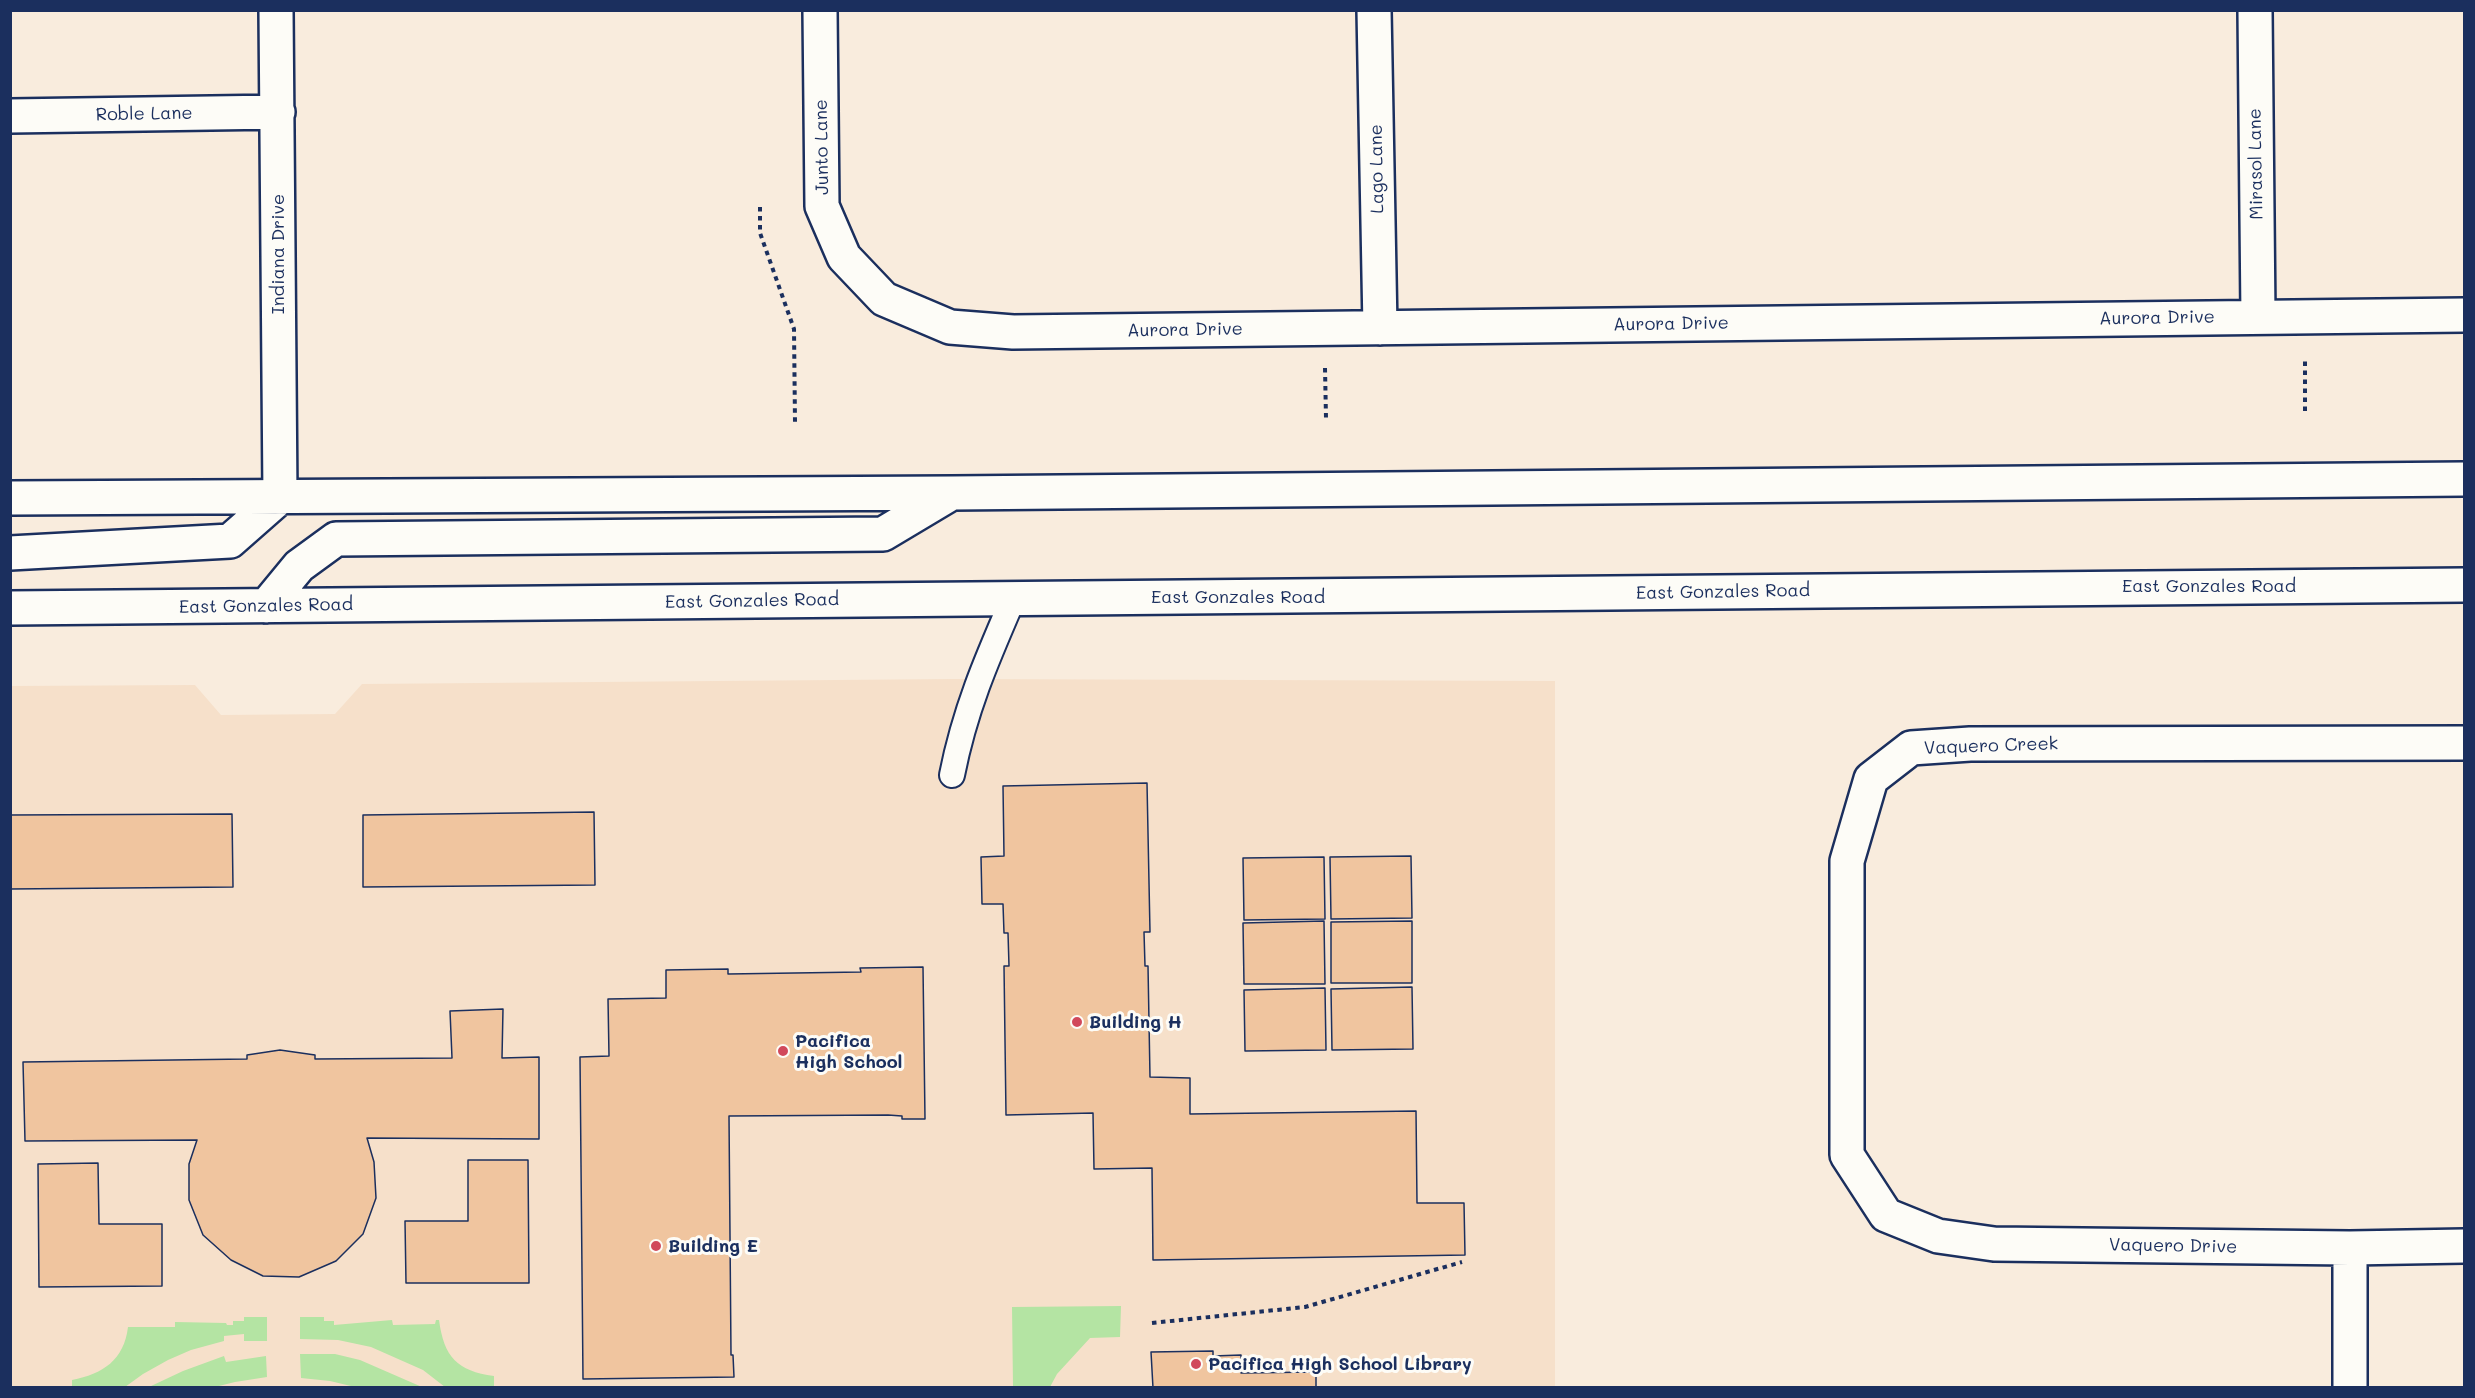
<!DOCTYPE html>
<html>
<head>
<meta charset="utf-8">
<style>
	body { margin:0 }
	#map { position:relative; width:2475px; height:1398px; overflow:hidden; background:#f9ecdd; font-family:Mali,sans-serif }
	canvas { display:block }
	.frame { position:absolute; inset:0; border:12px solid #1b2f5e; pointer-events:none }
</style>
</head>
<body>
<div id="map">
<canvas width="2475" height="1398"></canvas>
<div class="frame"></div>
</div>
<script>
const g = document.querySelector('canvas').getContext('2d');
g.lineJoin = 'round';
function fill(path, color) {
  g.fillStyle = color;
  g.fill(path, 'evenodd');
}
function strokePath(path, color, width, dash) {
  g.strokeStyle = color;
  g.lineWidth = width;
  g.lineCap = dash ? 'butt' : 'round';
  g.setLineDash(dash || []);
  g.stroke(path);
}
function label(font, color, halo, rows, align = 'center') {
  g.font = font + ' Mali,sans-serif';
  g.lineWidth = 6;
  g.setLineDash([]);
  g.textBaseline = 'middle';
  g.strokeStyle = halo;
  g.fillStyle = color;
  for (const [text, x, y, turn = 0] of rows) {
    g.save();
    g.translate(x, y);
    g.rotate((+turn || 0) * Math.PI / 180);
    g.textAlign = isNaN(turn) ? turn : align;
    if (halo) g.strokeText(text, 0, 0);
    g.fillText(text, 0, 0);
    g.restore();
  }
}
fill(new Path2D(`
	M954,679l601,2v706h-1544l-1,-701 185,-1 26,30 114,-1 27,-30z`), '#f6e0ca');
fill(new Path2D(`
	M1121,1306l-1,31 -30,1 -33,36 -7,13h-37l-1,-80z
	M244,1317h23v24h-23v-7l-20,2v5l-33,9 -23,10 -25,14 -18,13h-53v-7c31,-6 52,-20 56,-53h47v-5l51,1 1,2h6v-4h11z
	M300,1317h24v4h10v4l58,-5 1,5 42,-1 1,-4h3c5,37 18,51 55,56v11h-49l-22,-17 -52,-23 -33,-7 -38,-1z
	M300,1354h35l25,6 62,27h-67l-25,-6 -29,-3z
	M224,1356l2,6 40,-6 1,21 -32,5 -20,5h-66l34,-16z`), '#b4e4a3');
const building = new Path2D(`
	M1147,783l3,149h-6l1,34h3l2,111 40,1v36l226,-3 1,92h47l1,52 -312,5 -1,-92 -58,1 -1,-56 -87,2 -2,-149h5l-1,-33h-4l-1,-29h-21l-1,-47 23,-1 -1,-70z
	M594,812l1,73 -232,2v-72z
	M232,814l1,73 -223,2v-74z
	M1411,856l1,62 -81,1 -1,-62z
	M1324,857l1,62 -81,1 -1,-62z
	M1324,921l1,63h-81l-1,-61z
	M1412,921v62h-81v-61z
	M923,967l2,152h-23v-3l-14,-1 -159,1 2,239h2l1,22 -151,2 -3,-322 29,-1 -1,-57 58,-1v-28l62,-1v5l133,-2 -1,-4z
	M1412,987l1,62 -81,1 -1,-61z
	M1325,988l1,62 -81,1 -1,-61z
	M503,1009l-1,49 37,-1v82l-172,-1 7,24 2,36 -13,36 -27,27 -37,16 -36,-1 -32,-16 -28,-25 -14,-35v-36l8,-24 -172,1 -2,-79 224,-3v-4l33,-5 35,5v4l137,-1 -2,-47z
	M468,1160h60l1,123h-123l-1,-62h63z
	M98,1163l1,61h63v62l-123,1 -1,-123z
	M1213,1351v5l28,-1v18l75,-1v16h-163l-2,-36z`);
fill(building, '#f0c59f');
strokePath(building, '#1b2f5e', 1.5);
const lane = new Path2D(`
	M952,775c13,-66 35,-116 61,-176`);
const street = new Path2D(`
	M276,10l4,487
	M820,10l2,196 22,51 40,42 66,28 63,5 1451,-17
	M1374,10l6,318
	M2255,10l3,307
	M10,116l268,-4
	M2464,743l-494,1 -59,4 -40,31 -24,82v294l39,60 52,21 56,8 356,4 114,-2
	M2350,1248v140`);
const secondary = new Path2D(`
	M10,498l942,-5 1512,-14
	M10,553l220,-12 50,-44
	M266,606l33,-40 37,-27 547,-5 67,-40
	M10,608l2454,-23`);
strokePath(lane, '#1b2f5e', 28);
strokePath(street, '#1b2f5e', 38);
strokePath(secondary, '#1b2f5e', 38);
strokePath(new Path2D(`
	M760,207v26l34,96 1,93
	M1325,368l1,50
	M2305,411v-53
	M1152,1323l153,-16 157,-45`), '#1b2f5e', 4, [4.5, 4.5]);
strokePath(lane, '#fdfcf7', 24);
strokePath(street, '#fdfcf7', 33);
strokePath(secondary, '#fdfcf7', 33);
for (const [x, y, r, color] of [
	[1077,1022,6,"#d1495b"],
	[783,1051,6,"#d1495b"],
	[656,1246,6,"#d1495b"],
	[1196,1364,6,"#d1495b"]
]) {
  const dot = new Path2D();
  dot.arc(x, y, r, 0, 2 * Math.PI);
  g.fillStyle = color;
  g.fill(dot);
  strokePath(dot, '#fdfcf7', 2);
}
label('18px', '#1b2f5e', '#fdfcf7', [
	["Roble Lane",144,114,-1],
	["Junto Lane",822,147,-91],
	["Mirasol Lane",2256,164,-91],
	["Lago Lane",1377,169,-91],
	["Indiana Drive",278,254,-90],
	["Aurora Drive",2157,318,-1],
	["Aurora Drive",1671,324,-1],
	["Aurora Drive",1185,330,-1],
	["East Gonzales Road",2209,586],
	["East Gonzales Road",1723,592,-1],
	["East Gonzales Road",1238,597],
	["East Gonzales Road",752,601,-1],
	["East Gonzales Road",266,606,-1],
	["Vaquero Creek",1991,746,-2],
	["Vaquero Drive",2173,1246,1]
]);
label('bold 18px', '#1b2f5e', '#fdfcf7', [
	["Building H",1089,1022],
	["Pacifica",795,1041],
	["High School",795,1062],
	["Building E",668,1246],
	["Pacifica High School Library",1208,1364]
], 'left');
</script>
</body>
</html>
